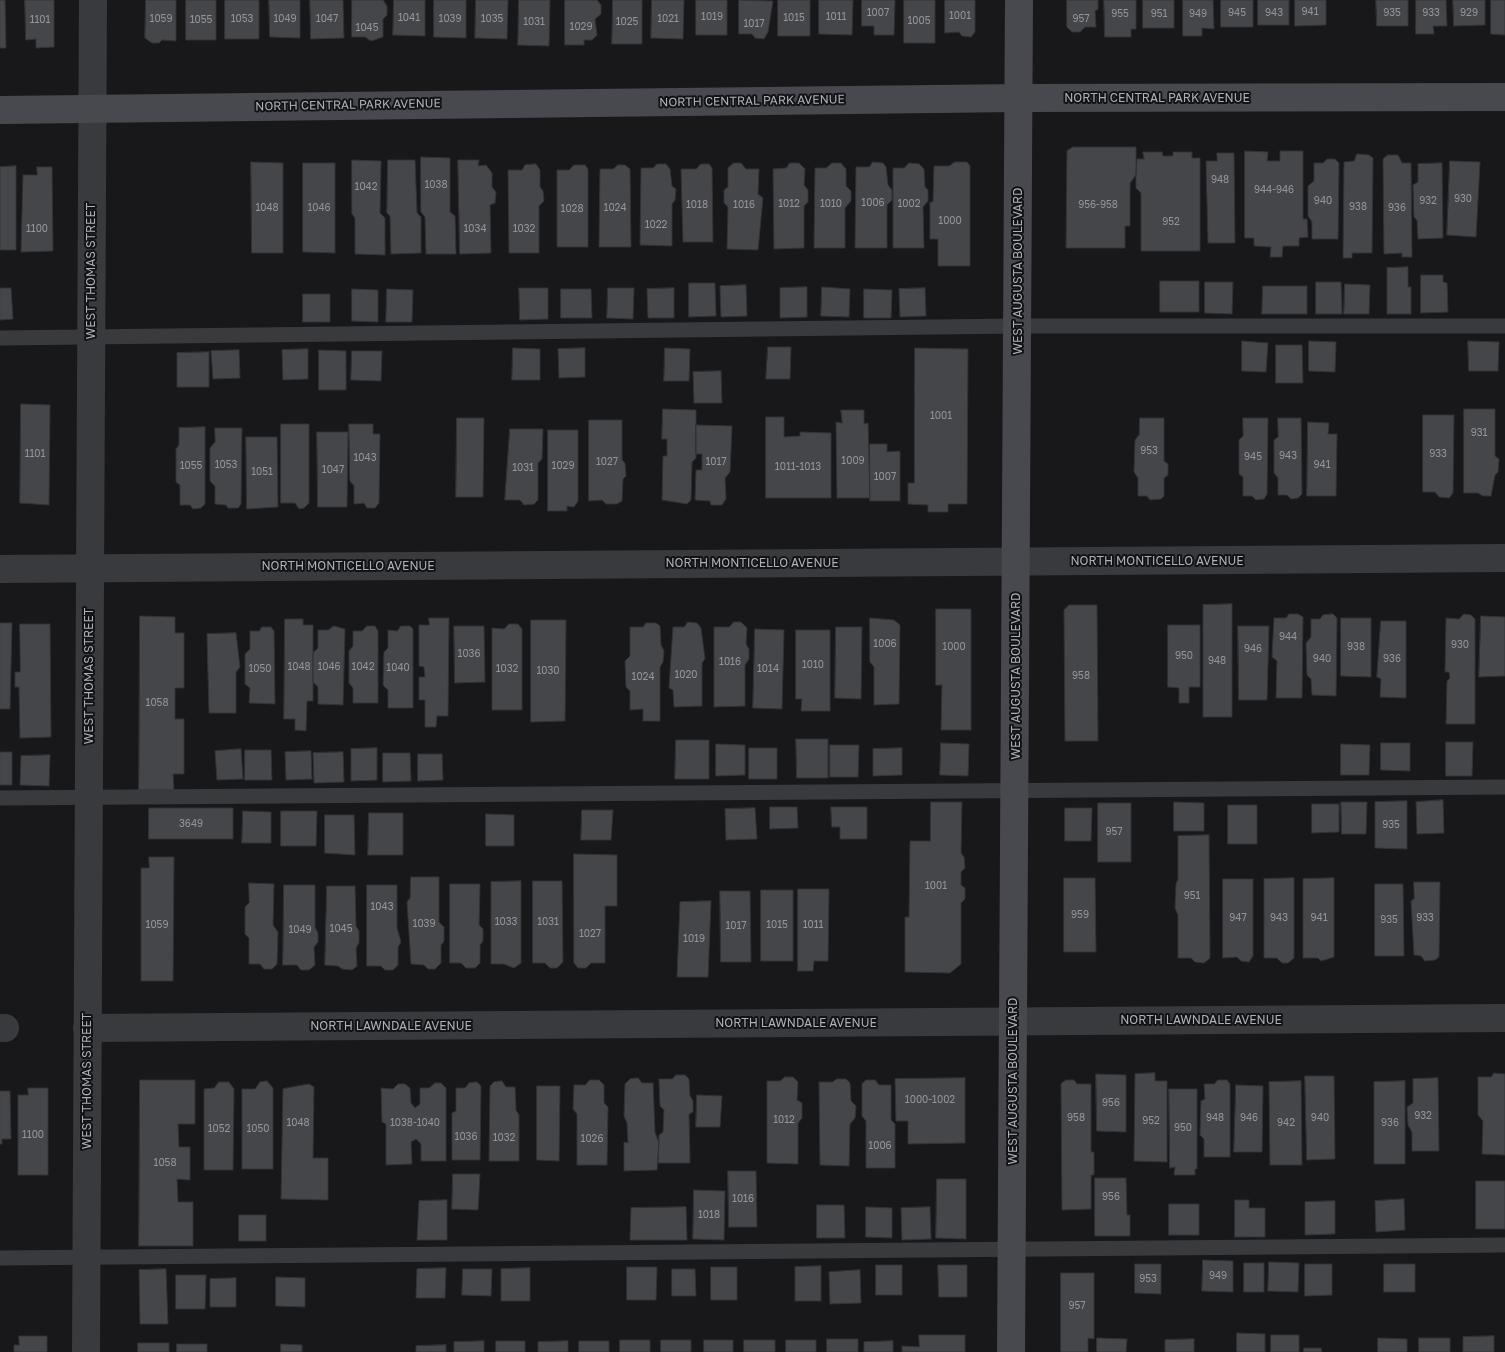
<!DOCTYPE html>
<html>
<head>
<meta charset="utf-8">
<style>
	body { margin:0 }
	canvas { display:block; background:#18181a }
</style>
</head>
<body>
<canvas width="1505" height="1352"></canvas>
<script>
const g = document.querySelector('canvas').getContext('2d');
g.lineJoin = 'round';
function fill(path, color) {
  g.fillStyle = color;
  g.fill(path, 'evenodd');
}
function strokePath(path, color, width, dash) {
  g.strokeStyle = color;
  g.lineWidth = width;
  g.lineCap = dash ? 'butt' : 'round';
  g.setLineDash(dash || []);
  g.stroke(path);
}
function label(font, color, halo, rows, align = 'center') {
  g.font = font + ' "Golos Text",sans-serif';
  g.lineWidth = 4;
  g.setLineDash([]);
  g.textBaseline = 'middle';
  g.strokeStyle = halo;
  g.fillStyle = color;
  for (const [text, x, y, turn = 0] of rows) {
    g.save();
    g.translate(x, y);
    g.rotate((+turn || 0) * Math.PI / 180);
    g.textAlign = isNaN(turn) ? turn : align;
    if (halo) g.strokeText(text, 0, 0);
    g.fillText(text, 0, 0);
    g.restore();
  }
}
const building = new Path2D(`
	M0,0h5l1,48h-6z
	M25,0h29v47l-18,1v-9l-10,1z
	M146,0h30v41l-14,-1 -3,3h-7l-7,-5z
	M186,0h30v40h-30z
	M225,0h34v39h-34z
	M269,0h31v38l-30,-1z
	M310,0h33l1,38 -33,1z
	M352,0h31l4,6v9l-4,4v18l-12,4 -6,-4h-13z
	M394,0h31v36l-32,-1z
	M434,0h32v38l-32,-1z
	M476,0h32l-1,39 -32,-1z
	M519,0h31l-1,46 -31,-1z
	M565,0h32l4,5v9l-6,5 2,16 -5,5h-8v5h-19z
	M613,0h29v44h-30z
	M652,0h32l-1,39 -32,-1z
	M696,0h31v35h-31z
	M739,0l34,1 -5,31 -4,7 -9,-1 -3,-4h-13z
	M778,0h32v36h-32z
	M819,0h34l-1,35 -33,-1z
	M862,0h33l-1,35h-20v-9h-12z
	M904,0h31v43h-31z
	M945,0h30v32l-4,5 -9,-1 -3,-4 -14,1z
	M1067,0h31v9l-3,2 1,16h-11l-5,5h-8l-5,-5z
	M1104,0h32v29h-5v8h-26z
	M1143,0h31v28h-31z
	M1183,0h30l1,29 -12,-1v8h-19z
	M1221,0h32v27h-32z
	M1258,0h31v25h-31z
	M1295,0h31v25l-31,1z
	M1376,0h32v26h-31z
	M1416,0h30l1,26h-14l1,8h-18z
	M1453,0h32v25l-31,1z
	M1491,0h14v35l-14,-1z
	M1073,147h63v28l-6,8v43h-5v22h-59l1,-97z
	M1245,151l23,1 -1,9h13v-10h23v68h4l1,18 -9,1v8h-16l-1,11h-12l1,-10 -17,-1v-8h-9z
	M1143,152h19l1,4h10v-4h19v6h8v93h-59v-58l-5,-5v-13l1,-16h7z
	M1217,153h17l1,90h-27l-2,-82h11z
	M1357,154l12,1 4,3 -1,95h-20v5h-9l1,-96 10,-1z
	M1388,155h10l4,8h9l1,94h-10v-4l-18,1 -1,-95z
	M421,157l29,1v54l5,4 1,38h-30l-1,-37 -4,-5z
	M1327,159h8l4,4 -1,76h-26v-17l-4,-6v-30l6,-5v-18h9z
	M352,160l29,1 -1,52 5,5v37l-30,-1v-36l-3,-4z
	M388,160h27l2,53 4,4v36l-30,1 -1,-38 -3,-3z
	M458,160h21l-1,6 8,-1 6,8v14l4,5 -1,11 -5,2 1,48 -31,1z
	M1450,161l30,1 -4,75 -29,-2z
	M251,162l32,1v90h-31z
	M873,162l10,1 3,4 2,18 4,5v10l-5,5v43h-32l1,-81h13z
	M955,162h12l3,4v100h-32v-27h-8v-37h3l1,-36h15z
	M303,163h32v90l-32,-1z
	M734,163h7l5,6h13l-1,25 5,4 -5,52 -31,-1 1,-42 -4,-4v-13l4,-3v-19z
	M790,163h9l6,6 -1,16 4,5v12l-4,4v42l-30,1 -1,-80 13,-1z
	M832,163h9l5,6v17l5,5v10l-6,7v40h-31l1,-80h11z
	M909,163l10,1 5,5 1,18 3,3v11l-5,6 1,41h-31v-80h11z
	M1442,163l1,75 -25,1 -1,-19 -3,-3 -1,-32 5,-3v-18z
	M536,164l4,6v17l3,4 1,10 -5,5v47h-30l-1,-83h14l3,-5z
	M657,164h9l4,5 2,17 4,3 -1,11 -3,4v42l-32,-1 1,-77h12z
	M701,164h8l3,4 1,74h-30l-2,-73h15z
	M574,165h11l3,4v78h-31v-77h12z
	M618,165h7l5,4 1,78h-32l1,-78h13z
	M16,166v84h-16v-83z
	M37,167h15l1,84 -32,1 2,-77h14z
	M1408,267v20h3v27h-24v-46z
	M1421,275h22v7l4,1 1,29 -27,1z
	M1160,281h39v31h-39z
	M1205,282h28l-1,32 -27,-1z
	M1316,282h25l1,32h-26z
	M689,283h26l1,33 -27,1z
	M1345,284l25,1 -1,29h-25z
	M746,285l1,31 -26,1 -1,-31z
	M1263,286h44v28h-45z
	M807,287v30l-27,1v-30z
	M822,287l28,2 -1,28 -28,-1z
	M0,288h11l2,31 -13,1z
	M519,288h29v31l-28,1z
	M608,288h26l-1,31 -26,-1z
	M674,288v30h-26l-1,-29z
	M925,288l1,28 -26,1 -1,-28z
	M352,289l26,1v32l-26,-1z
	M387,289l26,1 -1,32h-26z
	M561,289h30l1,29h-31z
	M864,289l28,1 -1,28h-27z
	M303,294h27v28h-27z
	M1242,341l26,2 -2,29 -24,-1z
	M1309,341l27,1 -1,30 -26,-1z
	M1468,341l31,1 -1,29h-29z
	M1276,345h26l1,38h-27z
	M768,347h23l-1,32h-24z
	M513,348l27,1v31h-28z
	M585,348v29l-26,1 -1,-29z
	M665,348l25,1 -1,32h-25z
	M915,348l53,1 -1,155h-19v8h-20v-7l-20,-1v-21h6z
	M308,349v30l-25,1 -1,-30z
	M239,350l1,28 -27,1 -2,-28z
	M319,350l27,1v39h-27z
	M352,351h30l-1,30 -30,-1z
	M209,352v35h-32v-34z
	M721,371l1,32h-28l-1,-31z
	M21,404l29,1 -1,100 -29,-2z
	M663,409l33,1v48l-4,4 -1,38 -4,4 -25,-4 1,-44h4v-17h-5z
	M1464,409h31v47l4,3 -1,13 -3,3 -4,21h-8l-5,-3h-14z
	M841,410h23v14l4,-1 2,75h-33l-1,-76 6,1z
	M1423,415h31l-1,78 -4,5 -10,-1 -4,-5h-12z
	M766,417h18v20l16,-1v-4l31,1v65h-65z
	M457,418h27l-1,79h-27z
	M1140,418h24v43l4,3v11l-4,3v18l-3,3 -11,1 -3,-4h-9v-18l-4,-6 1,-32 4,-5z
	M1243,418h25l-1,76 -3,5 -8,1 -4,-4h-9v-19l-4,-3v-34l4,-4z
	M1278,418h23l1,76 -4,4 -7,1 -4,-4h-9v-17l-4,-5v-33l4,-3z
	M589,420h33v40l3,3 1,13 -3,3 -1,22 -5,3h-11l-4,-4 -13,1z
	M1308,422l21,1 -1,11h9l-1,62h-29z
	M281,424h28v79l-5,5 -5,1 -4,-6h-14z
	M349,424h24v10h7l-1,69 -4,5h-8l-3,-5 -10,1v-18l-4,-5z
	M696,425l36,1 -2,46 -5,6 1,21 -4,6h-11l-1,-4 -15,-1 1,-30h6v-16h-6z
	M205,427v77l-4,4 -8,1 -3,-4h-10v-20l-4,-3v-33l3,-4v-17z
	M215,428h27l-1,76 -3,4h-10l-2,-3 -11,-1v-18l-5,-5v-33l5,-6z
	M510,429h33l-1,30 -4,4v37l-4,4 -10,1 -4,-5h-15z
	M548,430h30v71l-4,6 -7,-1v5h-19z
	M317,432h31l-1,75h-29z
	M246,437h31l1,70 -31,2z
	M870,444h17v8l13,-1v50h-30z
	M1232,604v113h-29v-112z
	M1069,605h28l1,136h-33l-1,-131z
	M936,609h35v121h-30l1,-45h-6z
	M1289,614h9l5,3 -1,81h-26l1,-37 -5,-4 2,-39h12z
	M1333,614l4,4 -1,78 -24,-1 -1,-16 -4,-4 -1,-32 5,-6v-18h9l3,-4z
	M1464,614l7,1 4,4v105h-29l1,-43 3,-3 -1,-6h-4l1,-54 13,1z
	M140,616l35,1v16h9v55h-9v31h9v55h-11l1,16h-35z
	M1481,616l24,1v59l-26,1z
	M429,618h20l-1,98h-11l-1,11h-11v-27h-6v-23h6l-1,-10 -5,-1v-41h10z
	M870,618l24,2 6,5 -1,79 -25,1v-38l-4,-5z
	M1341,618h30v59l-30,-1z
	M285,619h18v6h10v76h-6l-1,30 -11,-1v-11h-11z
	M531,620h35l-1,101 -34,1z
	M1381,621h25v77l-26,-1 1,-18 -4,-2z
	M688,622l9,1 4,5 4,31 -3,4v43l-28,1 -1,-17 -4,-2 4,-61h11z
	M734,622h7l6,6 -1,16 3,5v10l-4,6v41l-31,1v-80h15z
	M0,623h12l-2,86h-10z
	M646,623h10l4,3 1,19 3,6 -1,11 -3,5v54h-17v-12l-13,1v-19l-4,-4 -1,-26 5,-5v-29h13z
	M20,624h30l1,113 -31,1 -1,-51h-4v-15h5z
	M509,624h9l4,5v81h-30v-82l12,1z
	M1168,625h32v62h-11v16h-10v-15l-11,-1z
	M334,626l11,3 -2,76 -25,-1v-17l-5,-5v-29l5,-5v-18h10z
	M367,626h8l3,5v72h-25v-15l-4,-5v-32l4,-5v-15h9z
	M401,626h9l3,3v79h-25v-18l-5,-5 1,-33 4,-4v-18l9,1z
	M454,626h30l1,56 -30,1z
	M1238,626h31l-2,74h-28z
	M262,627h9l3,4 1,73 -26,-1 1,-15 -5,-4v-30l5,-5v-18h9z
	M836,627h26l-1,72 -26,-1z
	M755,629l29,1 -2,79 -29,-1z
	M796,630h34v81h-29l1,-12h-6z
	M236,633l4,34 -4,5v41h-27l-2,-79z
	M796,739h32v39h-31z
	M676,740h33v39h-34z
	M1446,742h27l-1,34h-26z
	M941,743l28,1 -1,32 -28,-1z
	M1381,743h29v28l-29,-1z
	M716,744l29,1v30l-29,1z
	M1341,744l29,1 -1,30h-28z
	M830,745h29l-1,32h-28z
	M377,748v32l-26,1v-32z
	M749,748h28v31h-28z
	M902,748v27l-29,1v-27z
	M241,749l2,30 -26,1 -2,-29z
	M245,750h26l1,30h-27z
	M311,751l1,28 -26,1 -1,-28z
	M0,752h12v33h-12z
	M343,752l1,30 -30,1 -1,-30z
	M383,753h27l1,28 -28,1z
	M418,754h24l1,26 -25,1z
	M50,755l-1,31 -29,-1 1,-29z
	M1443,800l1,33 -27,1 -1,-32z
	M1407,801v48l-32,-1v-46z
	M931,802h31l-1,51 3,4 1,11 -4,4v13l4,3v11l-4,4v61l-11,9 -45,-1v-55h4l1,-76h20z
	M1174,802l30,1v28h-30z
	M1341,802h26l-1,32h-24z
	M1098,803h33v59h-33z
	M1312,804h27v28l-27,1z
	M1228,805h29v39h-29z
	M770,807h27l1,21 -28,1z
	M831,807h36v32h-27v-12h-8z
	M149,808h84v31h-84z
	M755,808l2,31 -31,1 -1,-31z
	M1065,808h27l-1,33h-26z
	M582,810h31l-2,30h-30z
	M243,811l28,1v31h-29z
	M281,811h36l-1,35h-35z
	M369,813h34v42h-35z
	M486,814l28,1v31h-28z
	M325,815h29l1,40 -30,-2z
	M1209,835l1,123 -6,5 -9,-1 -4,-4h-13v-43l-3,-7 1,-24 2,-5v-43z
	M574,854l43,1v51h-12v57h-14l-5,5h-8l-4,-5z
	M149,857h25l-1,124h-32v-113h8z
	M411,877h28v45l5,5v14l-3,4v18l-6,6h-7l-4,-4 -13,-1 -4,-62 3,-4z
	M1064,878h31l1,74h-32z
	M1294,878v80l-6,5h-6l-5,-5h-13v-79z
	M1334,878v79l-13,4 -3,-3h-15v-79z
	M1223,879h30v77l-4,6 -8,-1 -4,-4 -14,1z
	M521,881v82l-7,5 -10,-4h-13v-82z
	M533,881h29l1,81 -6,6h-7l-5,-5h-12z
	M1414,882h26l-1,75 -4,3 -10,1 -4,-5 -7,-1 -3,-54 3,-2z
	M249,883l25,1 -1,41 5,7 -1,32 -5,5h-8l-4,-5h-11v-26l-4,-4v-27l4,-4z
	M450,884h30l-1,41 4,4v12l-3,4v18l-5,5h-9l-5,-5h-11z
	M1375,884h28l1,72h-29z
	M284,885h31v42l3,6v9l-4,5 1,18 -6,5h-8l-4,-5h-14z
	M367,885h30v43l4,14 -3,5v18l-5,5h-8l-4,-4h-14z
	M327,886h28l1,40 3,5v12l-3,5 1,18 -5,4 -10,-1 -4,-3 -13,-1z
	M798,889h31l-1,72h-14l-1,10h-15z
	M761,890h32v71h-32z
	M720,891h30l1,71h-30z
	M711,901l-3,76h-31l3,-75z
	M1155,1073v8h12v81l-33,-1 1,-87z
	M1494,1073l11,1v81l-23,-1 1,-33 -5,-6v-38h13z
	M1096,1074l30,1v57l-29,-1z
	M676,1075h9l4,4 1,17 3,5v11l-4,2 1,49h-32l1,-28 4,-3 1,-22 -4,-4 -1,-27h13z
	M1305,1076h29l1,83 -28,1z
	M785,1077h8l5,5 -1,18 5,3v15l-4,5v41l-31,-1v-82h13z
	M638,1078l4,5h11l2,49 4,11 -2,27 -33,1v-29l4,1 -1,-20 -3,-7 1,-32 5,-5z
	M965,1078v65l-57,1v-23h-12l-1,-42z
	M1438,1078l1,73h-27v-19l-4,-7 -1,-18 6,-4v-24z
	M837,1079h9l4,4 1,18 5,5 -1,12 -5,6 -1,42 -29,-1 -1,-83h13z
	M140,1080h55v44h-17l1,23h11v33l-13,-1 1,23h15v44h-54z
	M590,1080h9l5,5v18l4,4 -1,58h-30v-51l-4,-5 1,-24h11z
	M866,1080h9l4,5h12v35l4,4v44h-29v-47l-4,-5v-32z
	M1066,1080h8l3,4h14v68h3v23h-3v34l-29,1 -1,-126z
	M1218,1080h9l3,4v73h-26v-18l-4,-4 1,-34 4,-2 -1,-15h10z
	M267,1081l6,7v81h-31v-80h13l5,-7z
	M502,1081l4,6h9l1,23 3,5v46h-30l1,-75 4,-4z
	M1301,1081l1,84h-32l-1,-83z
	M1405,1081v83h-31v-82z
	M219,1082h10l5,7 -1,81h-29v-81l10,-1z
	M477,1082l4,4 -1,74h-28v-47l4,-2v-23h9l4,-5z
	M435,1083h6l5,5v73h-25v-17l-5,-5 -5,3 1,22 -26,1v-41l-4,-2 -1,-34 12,1 5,-5h7l5,4 1,15 4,5 5,-4v-16h9z
	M309,1084l5,3 -1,71h15v42l-47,-1 2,-110z
	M1236,1085l27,1 -1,66h-28z
	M537,1086h23l-1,75 -22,-1z
	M28,1088h20v87h-30v-80h10z
	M1169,1089h28v80h-2v6h-21l1,-8 -5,1z
	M0,1091h10l1,48h-9v5h-2z
	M697,1095l25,1 -2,31h-24z
	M728,1171h28l1,56h-28z
	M453,1174h27l-2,36 -26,-1z
	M1095,1178h31l1,37h3v21h-35z
	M937,1179h29v60l-30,-1z
	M1476,1181h29v48h-29z
	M694,1190l31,1 -1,49 -31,-1z
	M1404,1199l1,31 -29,2 -1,-31z
	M447,1200v40h-30l2,-39z
	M1235,1200h14v8h16v29h-30z
	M1335,1201v33l-30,1v-33z
	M1169,1204h30v31h-30z
	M817,1205h27l1,33h-28z
	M686,1207l1,33h-57l1,-32z
	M866,1207l26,1v30l-26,-1z
	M930,1207l1,32 -29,1 -1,-32z
	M239,1215h27v26h-27z
	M1203,1260l30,1v31l-31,-1z
	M1269,1262l30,1 -1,29 -30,-1z
	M1244,1263h20v29h-20z
	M1135,1264h26v30l-26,-1z
	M1305,1264h27v31l-27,1z
	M1384,1264h31v28h-31z
	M876,1265h26v30h-26z
	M938,1265h29v32h-28z
	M821,1266v35h-26v-34z
	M627,1267h30l-1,33h-29z
	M711,1267h26v33h-26z
	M446,1268l-1,30h-29l1,-29z
	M530,1268v33h-29v-32z
	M166,1269l2,55h-28l-1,-54z
	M463,1269h29l-1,27 -29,-1z
	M672,1269h23l1,27h-24z
	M860,1270l1,33 -31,1 -1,-32z
	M1061,1273h33v66l-6,-1v14h-27z
	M176,1275h30l-1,34h-29z
	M276,1277l29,1v29l-29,-1z
	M236,1278v29h-26v-28z
	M1237,1333l28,1v18h-28z
	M919,1335h46v17h-63v-6l17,1z
	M1271,1335h28v17h-28z
	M19,1336h28v16h-33v-7h5z
	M1494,1336v16h-31v-15z
	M1097,1338l30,1 -1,13h-29z
	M1378,1338l29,1v13h-29z
	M1419,1338h31v14h-31z
	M827,1339h31v13h-31z
	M1194,1339v13h-29v-12z
	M620,1340h30v12h-30z
	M661,1340h30v12h-30z
	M704,1340h29v12h-29z
	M744,1340h31v12h-31z
	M786,1340h30v12h-30z
	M484,1341v11h-30v-10z
	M496,1341h29v11h-29z
	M568,1341v11h-30v-10z
	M579,1341h30v11h-30z
	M893,1341v11h-29v-10z
	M138,1343h31v9h-31z
	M177,1344h30v8h-30z
	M281,1344l21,1v7h-21z
	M446,1345v7h-30v-6z
	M1304,1348h17l1,4h-18z`);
fill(building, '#45464a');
strokePath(building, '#323236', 1);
strokePath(new Path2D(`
	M0,338l1018,-12h487
	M0,798l1505,-11
	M0,1258l1505,-13`), '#393a3e', 15);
strokePath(new Path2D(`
	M0,569l1505,-11
	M0,1028h5
	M87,1028l1418,-10
	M86,1352l7,-1352`), '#393a3e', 28);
strokePath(new Path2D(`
	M0,110l1019,-12 486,-1
	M1011,1352l8,-1352`), '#48494e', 28);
label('10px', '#92969c', null, [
	["941",1310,12],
	["1007",878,13],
	["945",1237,13],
	["943",1274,13],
	["935",1392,13],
	["933",1431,13],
	["929",1469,13],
	["955",1120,14],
	["951",1159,14],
	["949",1198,14],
	["1001",960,16],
	["1019",712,17],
	["1011",836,17],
	["1041",409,18],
	["1015",794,18],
	["1059",161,19],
	["1053",242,19],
	["1049",285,19],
	["1047",327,19],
	["1039",450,19],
	["1035",492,19],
	["1021",668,19],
	["957",1081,19],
	["1101",40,20],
	["1055",201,20],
	["1005",919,21],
	["1031",534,22],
	["1025",627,22],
	["1017",754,24],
	["1029",581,27],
	["1045",367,28],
	["948",1220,180],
	["1038",436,185],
	["1042",366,187],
	["944-946",1274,190],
	["930",1463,199],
	["940",1323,201],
	["932",1428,201],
	["1006",873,203],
	["1012",789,204],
	["1010",831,204],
	["1002",909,204],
	["1018",697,205],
	["1016",744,205],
	["956-958",1098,205],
	["938",1358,207],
	["1048",267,208],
	["1046",319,208],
	["1024",615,208],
	["936",1397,208],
	["1028",572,209],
	["1000",950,221],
	["952",1171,222],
	["1022",656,225],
	["1100",37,229],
	["1034",475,229],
	["1032",524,229],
	["1001",941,416],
	["931",1479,433],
	["953",1149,451],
	["1101",35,454],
	["933",1438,454],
	["943",1288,456],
	["945",1253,457],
	["1043",365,458],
	["1009",853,461],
	["1027",607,462],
	["1017",716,462],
	["1053",226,465],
	["941",1322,465],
	["1055",191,466],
	["1029",563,466],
	["1011-1013",798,467],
	["1031",523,468],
	["1047",333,470],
	["1051",262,472],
	["1007",885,477],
	["944",1288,637],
	["1006",885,644],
	["930",1460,645],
	["1000",954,647],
	["938",1356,647],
	["946",1253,649],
	["1036",469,654],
	["950",1184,656],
	["940",1322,659],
	["936",1392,659],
	["948",1217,661],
	["1016",730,662],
	["1010",813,665],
	["1048",299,667],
	["1046",329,667],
	["1042",363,667],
	["1040",398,668],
	["1050",260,669],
	["1032",507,669],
	["1014",768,669],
	["1030",548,671],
	["1020",686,675],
	["958",1081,676],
	["1024",643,677],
	["1058",157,703],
	["3649",191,824],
	["935",1391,825],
	["957",1114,832],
	["1001",936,886],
	["951",1192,896],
	["1043",382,907],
	["959",1080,915],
	["947",1238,918],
	["943",1279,918],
	["941",1319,918],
	["933",1425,918],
	["935",1389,920],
	["1033",506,922],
	["1031",548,922],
	["1039",424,924],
	["1059",157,925],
	["1015",777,925],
	["1011",813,925],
	["1017",736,926],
	["1045",341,929],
	["1049",300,930],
	["1027",590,934],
	["1019",694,939],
	["1000-1002",930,1100],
	["956",1111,1103],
	["932",1423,1116],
	["958",1076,1118],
	["948",1215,1118],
	["946",1249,1118],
	["940",1320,1118],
	["1012",784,1120],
	["952",1151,1121],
	["1048",298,1123],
	["1038-1040",415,1123],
	["942",1286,1123],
	["936",1390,1123],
	["950",1183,1128],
	["1052",219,1129],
	["1050",258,1129],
	["1100",33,1135],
	["1036",466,1137],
	["1032",504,1138],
	["1026",592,1139],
	["1006",880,1146],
	["1058",165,1163],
	["956",1111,1197],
	["1016",743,1199],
	["1018",709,1215],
	["949",1218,1276],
	["953",1148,1279],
	["957",1077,1306]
]);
label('12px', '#acb0b8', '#131315', [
	["NORTH CENTRAL PARK AVENUE",1157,98],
	["NORTH CENTRAL PARK AVENUE",752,101,-1],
	["NORTH CENTRAL PARK AVENUE",348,105,-1],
	["WEST THOMAS STREET",91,271,-90],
	["WEST AUGUSTA BOULEVARD",1018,271,-90],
	["NORTH MONTICELLO AVENUE",1157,561],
	["NORTH MONTICELLO AVENUE",752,563],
	["NORTH MONTICELLO AVENUE",348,566],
	["WEST THOMAS STREET",89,676,-90],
	["WEST AUGUSTA BOULEVARD",1016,676,-90],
	["NORTH LAWNDALE AVENUE",1201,1020],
	["NORTH LAWNDALE AVENUE",796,1023],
	["NORTH LAWNDALE AVENUE",391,1026],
	["WEST THOMAS STREET",87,1081,-90],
	["WEST AUGUSTA BOULEVARD",1013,1081,-90]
]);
</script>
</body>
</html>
